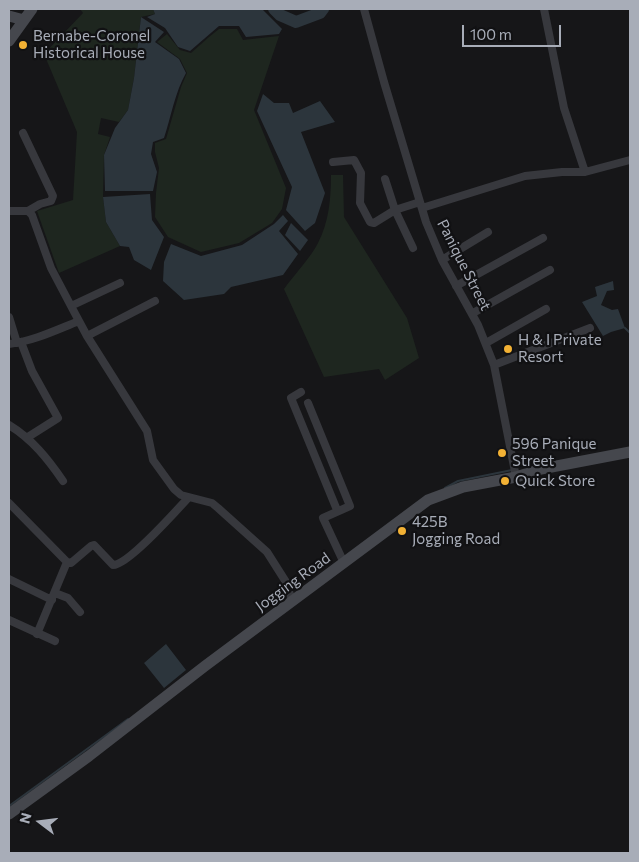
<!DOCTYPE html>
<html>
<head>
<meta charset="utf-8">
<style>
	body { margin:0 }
	#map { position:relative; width:639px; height:862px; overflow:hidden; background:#161618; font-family:Commissioner,sans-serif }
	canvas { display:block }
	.frame { position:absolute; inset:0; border:10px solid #a8adb8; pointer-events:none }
	.north { position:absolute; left:15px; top:797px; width:50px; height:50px; -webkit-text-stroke:4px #111113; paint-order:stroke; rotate:285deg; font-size:14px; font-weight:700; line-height:20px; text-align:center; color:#a8adb8 }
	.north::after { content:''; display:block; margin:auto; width:18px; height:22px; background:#a8adb8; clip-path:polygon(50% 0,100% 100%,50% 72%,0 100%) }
	.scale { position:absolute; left:462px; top:25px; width:99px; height:22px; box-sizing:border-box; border:2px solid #a8adb8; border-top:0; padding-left:6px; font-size:15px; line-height:18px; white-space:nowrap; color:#a8adb8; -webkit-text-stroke:4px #111113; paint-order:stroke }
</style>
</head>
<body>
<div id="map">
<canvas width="639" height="862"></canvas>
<div class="frame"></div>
<div class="north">N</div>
<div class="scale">100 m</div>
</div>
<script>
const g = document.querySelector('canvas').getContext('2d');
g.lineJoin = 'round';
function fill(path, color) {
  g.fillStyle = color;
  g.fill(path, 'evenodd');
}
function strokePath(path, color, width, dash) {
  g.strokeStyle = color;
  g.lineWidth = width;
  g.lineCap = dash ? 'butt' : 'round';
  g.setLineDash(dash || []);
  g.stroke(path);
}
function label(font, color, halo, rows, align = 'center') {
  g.font = font + ' Commissioner,sans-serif';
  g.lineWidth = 4.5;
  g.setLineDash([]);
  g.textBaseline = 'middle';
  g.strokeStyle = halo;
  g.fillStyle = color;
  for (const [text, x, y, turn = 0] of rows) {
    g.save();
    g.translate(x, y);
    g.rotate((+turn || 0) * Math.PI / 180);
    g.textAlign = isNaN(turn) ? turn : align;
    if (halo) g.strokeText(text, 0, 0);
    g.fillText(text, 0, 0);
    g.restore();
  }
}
fill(new Path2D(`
	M80,9h73l2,5 -14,3 -7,61 -6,32 -9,12 -18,-4 -3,16 12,3 -6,18 -1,42 3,25 14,24 -61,27 -22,-62 36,-11 4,-68 -33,-78 39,-41z
	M219,29h18l6,11 36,-4 -25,74 32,78 -4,21 -10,14 -33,20 -38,9 -33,-15 -13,-20 1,-24 3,-25 -4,-16v-9l11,-4 15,-52 6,-14 -7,-14 -23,-17 10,-8 13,16 11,3 18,-16z
	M331,175h12l1,42 63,101 12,40 -34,22 -6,-11 -55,8 -40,-88c10,-14 27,-32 34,-46 11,-21 13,-45 13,-68z`), '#1e261f');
fill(new Path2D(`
	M153,9h109l20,20 -3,5 -33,3 -7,-11h-20l-29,25 -12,-4 -13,-19 -18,-11 8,-3z
	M141,17l23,15 -9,10 24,17 7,14c-11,19 -15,44 -22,65l-11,4 -2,12 6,18 -4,19h-48l-1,-36 11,-27 13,-18 6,-32z
	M263,94l11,9h15l4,10 27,-12 15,21 -34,10 24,61 -10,30 -10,8 -19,-21 6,-23 -35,-76z
	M150,194l2,26 12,17 -13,33 -17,-10 -5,-13 -9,-1 -14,-24 -3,-25z
	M283,215l5,6 -9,10 19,23 -15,21 -52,12 -7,7 -40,6 -21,-19 1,-19 7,-18 30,12 41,-11 32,-21z
	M291,223l17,17 -8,11 -15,-16z
	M613,281l1,9 -7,1 -6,14 11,5 6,-1 7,19 -14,4 -8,4 -21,-34 15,-6 -2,-9z
	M166,644l20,26 -22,18 -20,-25z`), '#2c353c');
strokePath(new Path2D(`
	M625,328l5,5
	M445,488l13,-7 54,-11
	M9,806l119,-87`), '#2c353c', 2);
strokePath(new Path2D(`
	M274,9l6,6 16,7 24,-9 3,-4`), '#2c353c', 12);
strokePath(new Path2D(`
	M364,9l20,73 42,140 16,38 36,65 16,40 22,112
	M544,9l20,99 21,64
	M23,133l30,63 -2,5 -11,3 -12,7
	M333,162l21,-2 7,13 -1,30 10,19 4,1 21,-13 25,-8
	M385,179l10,31 18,38
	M422,208l103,-32 37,-4h23l45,-12
	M9,211h19l4,4 19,53 20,38 16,30 60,95 6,29 21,29 7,6 31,8 6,5 49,44 19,30 6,19
	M442,260l46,-28
	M456,286l87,-48
	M71,306l49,-23
	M473,313l77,-43
	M9,317l8,26
	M87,336l68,-35
	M21,342l11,29 26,47 -30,19
	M486,343l60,-34
	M9,344c25,-3 47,-14 70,-23
	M494,365l96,-37
	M301,392l-10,6 46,112
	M308,403l42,103 -27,12 21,45
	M9,425c23,14 39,34 54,56
	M9,503l58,59 4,1 20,-17 3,-1 19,20c15,0 63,-54 75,-67
	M9,579l43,21
	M55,593l13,5 12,14
	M9,620l46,21
	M37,634l30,-72`), '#37383d', 8);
strokePath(new Path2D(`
	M9,16l15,4
	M9,41l23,-32
	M9,814l80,-58 116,-90 223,-166 35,-13 53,-10 25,-8 89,-17`), '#45474d', 11);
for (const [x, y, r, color] of [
	[23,45,5,"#f2b134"],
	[508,349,5,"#f2b134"],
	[502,453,5,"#f2b134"],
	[505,481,5,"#f2b134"],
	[402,531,5,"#f2b134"]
]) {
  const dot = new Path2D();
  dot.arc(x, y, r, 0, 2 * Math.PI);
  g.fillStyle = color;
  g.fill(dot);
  strokePath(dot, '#111113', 2);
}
label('15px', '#a8adb8', '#111113', [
	["Bernabe-Coronel",33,36],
	["Historical House",33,53],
	["H & I Private",518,340],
	["Resort",518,357],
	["596 Panique",512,444],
	["Street",512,461],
	["Quick Store",515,481],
	["425B",412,522],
	["Jogging Road",412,539]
], 'left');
label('15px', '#a8adb8', '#111113', [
	["Panique Street",464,265,63],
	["Jogging Road",293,582,-36]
]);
</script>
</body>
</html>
